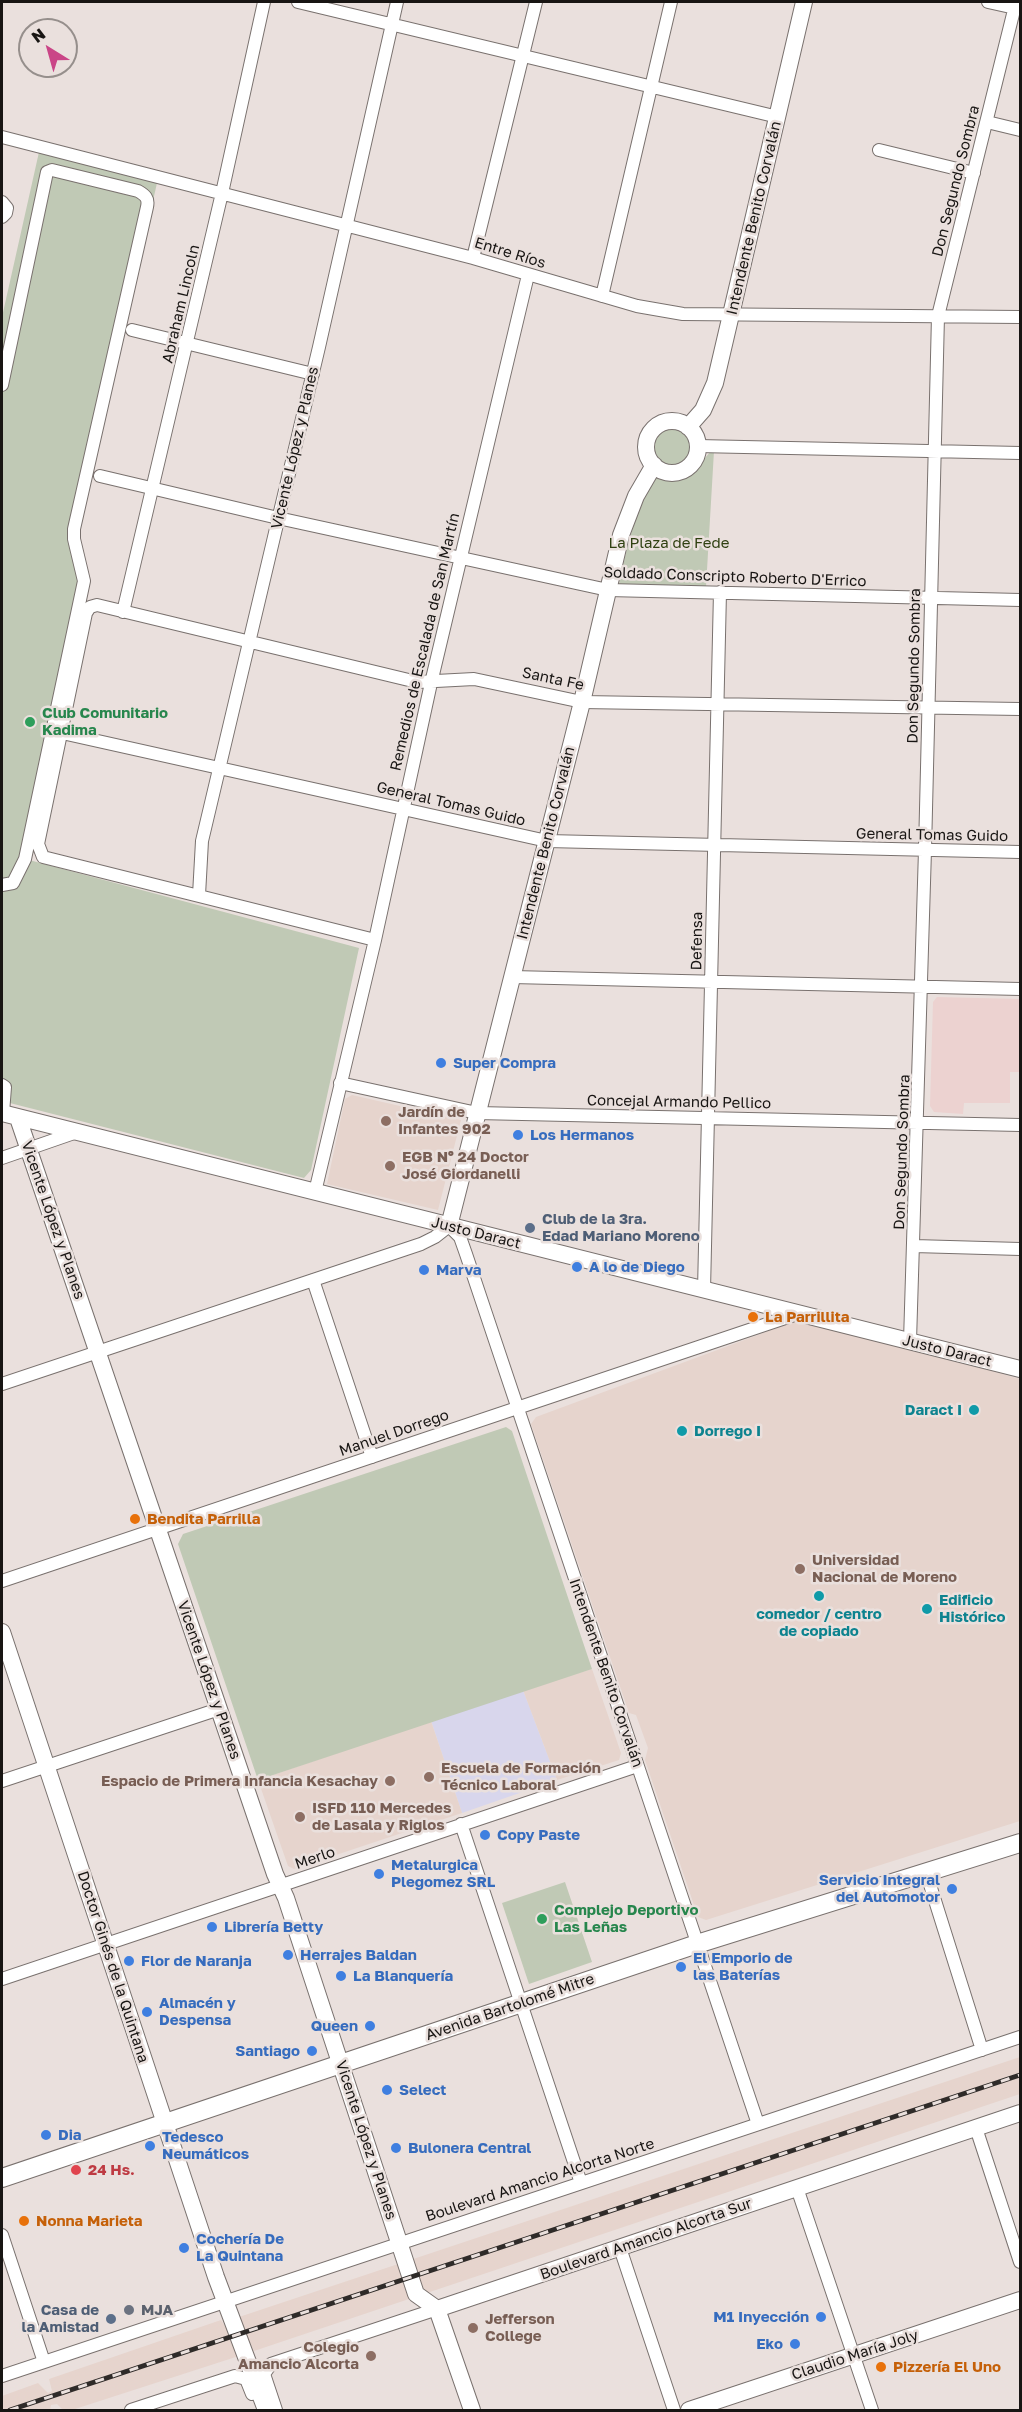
<!DOCTYPE html>
<html>
<head>
<meta charset="utf-8">
<style>
	body { margin:0 }
	#map { position:relative; width:1022px; height:2412px; overflow:hidden; background:#eae0dd; font-family:"Golos Text",sans-serif }
	canvas { display:block }
	.frame { position:absolute; inset:0; border:3px solid #181513; pointer-events:none }
	.north { position:absolute; left:18px; top:18px; width:60px; height:60px; box-sizing:border-box; background:#eae0dd; border:2px solid #968f8c; border-radius:50%; rotate:323deg; font-size:16px; font-weight:700; line-height:24px; text-align:center; color:#181513 }
	.north::after { content:''; display:block; margin:auto; width:21px; height:27px; background:#ca4587; clip-path:polygon(50% 0,100% 100%,50% 72%,0 100%) }
</style>
</head>
<body>
<div id="map">
<canvas width="1022" height="2412"></canvas>
<div class="frame"></div>
<div class="north">N</div>
</div>
<script>
const g = document.querySelector('canvas').getContext('2d');
g.lineJoin = 'round';
function fill(path, color) {
  g.fillStyle = color;
  g.fill(path, 'evenodd');
}
function strokePath(path, color, width, dash) {
  g.strokeStyle = color;
  g.lineWidth = width;
  g.lineCap = dash ? 'butt' : 'round';
  g.setLineDash(dash || []);
  g.stroke(path);
}
function label(font, color, halo, rows, align = 'center') {
  g.font = font + ' "Golos Text",sans-serif';
  g.lineWidth = 5;
  g.setLineDash([]);
  g.textBaseline = 'middle';
  g.strokeStyle = halo;
  g.fillStyle = color;
  for (const [text, x, y, turn = 0] of rows) {
    g.save();
    g.translate(x, y);
    g.rotate((+turn || 0) * Math.PI / 180);
    g.textAlign = isNaN(turn) ? turn : align;
    if (halo) g.strokeText(text, 0, 0);
    g.fillText(text, 0, 0);
    g.restore();
  }
}
fill(new Path2D(`
	M523,1690l34,90 -95,33 -31,-92z`), '#d8d6ec');
fill(new Path2D(`
	M937,997l83,2v73h-10v31h-46l-1,11 -29,-2 -4,-6 3,-104z`), '#ecd2d0');
fill(new Path2D(`
	M352,1095l109,25 -23,90 -111,-26 18,-85z
	M813,1320l207,59v442l-314,99 -8,-3 -53,-157 3,-12 -12,-33 -7,-2 -98,-289 5,-7 257,-95z
	M592,1669l29,84 -2,7 -62,20 -34,-90z
	M431,1721l31,92 -168,56 -6,-3 -30,-86z
	M1020,2057v37l-766,257 -4,-8 -12,3 4,9 -170,55h-9l-6,-6 -6,1 -1,5h-48v-14l36,-13 10,10 4,-2 -3,-12 172,-59 6,9 12,-12z`), '#e6d4cd');
fill(new Path2D(`
	M39,152l118,31 -80,355 11,46 -59,276 330,88 -48,222 -7,8 -302,-77v-784z
	M646 447a26 26 0 1 1 52 0a26 26 0 1 1-52 0Z
	M711,451h3l-8,136 -87,-3c8,-37 17,-77 38,-109l19,1 16,-3z
	M506,1427l6,4 80,238 -334,111 -80,-236 5,-10z
	M565,1882l27,80 -63,22 -27,-81z`), '#c0c9b5');
const street = new Path2D(`
	M298,2l480,115
	M988,2l27,6
	M987,122l33,8
	M2,137l471,121 164,48 46,8 337,3
	M879,150l95,23
	M2,202l5,6 -1,5 -4,4
	M473,258l63,-256
	M602,296l69,-294
	M132,330l181,44
	M2,385l45,-213 5,-2 86,21c7,4 11,7 9,16l-73,322v10l10,42 -59,278 -12,24 -11,2
	M698,446l322,7
	M100,476l178,42 330,72 412,10
	M123,612l99,-419 42,-191
	M62,733l485,108 473,11
	M199,895l3,-54 117,-494 78,-345
	M375,940l-332,-83 -5,-13 48,-231 4,-6 7,-2 320,77 57,-3 108,23 438,7
	M512,977l508,12
	M340,1083l137,30 543,12
	M2,1085l3,2 -2,26
	M2,1158l75,-26
	M315,1192l60,-252 56,-257 97,-408
	M914,1246l106,3
	M313,1280l59,177
	M704,1290l16,-698
	M910,1341l15,-491 13,-534 78,-314
	M2,1384l419,-140 14,-7 14,-11 11,11 6,17 292,870
	M2,1581l795,-267
	M2,1781l217,-72
	M461,1824l120,359
	M926,1872l56,178
	M2,1979l635,-213
	M976,2128l44,134
	M797,2188l75,222
	M2,2235l42,127
	M620,2248l54,162
	M2,2376l1018,-339
	M131,2410l104,-34 11,3 6,15
	M276,2410l-12,-36 7,-10 166,-55`);
const secondary = new Path2D(`
	M646 447a26 26 0 1 1 52 0a26 26 0 1 1-52 0Z
	M688,427l15,-17 12,-27 89,-381
	M2,1113l1018,256
	M18,1118l257,756 11,24 130,396 21,15
	M449,1226l133,-524 39,-167 15,-39 18,-31
	M2,1632l214,645 50,133
	M437,2309l583,-196
	M437,2309l35,101
	M689,2410l331,-110`);
const primary = new Path2D(`
	M2,2178l695,-234 323,-101`);
strokePath(street, '#79716e', 14);
strokePath(secondary, '#79716e', 18);
strokePath(primary, '#79716e', 20);
strokePath(street, '#fff', 12);
strokePath(secondary, '#fff', 16);
strokePath(primary, '#fff', 18);
const rail = new Path2D(`
	M10,2410l1010,-335`);
strokePath(rail, '#2f2b29', 5);
strokePath(rail, '#eae0dd', 3, [9]);
for (const [x, y, r, color] of [
	[30,722,6,"#2e9e5b"],
	[441,1063,6,"#3f7fe0"],
	[386,1121,6,"#8d6e63"],
	[518,1135,6,"#3f7fe0"],
	[390,1166,6,"#8d6e63"],
	[530,1228,6,"#5c6f8a"],
	[577,1267,6,"#3f7fe0"],
	[424,1270,6,"#3f7fe0"],
	[753,1317,6,"#e8710a"],
	[974,1410,6,"#0f9aa8"],
	[682,1431,6,"#0f9aa8"],
	[135,1519,6,"#e8710a"],
	[800,1569,6,"#8d6e63"],
	[819,1596,6,"#0f9aa8"],
	[927,1609,6,"#0f9aa8"],
	[429,1777,6,"#8d6e63"],
	[390,1781,6,"#8d6e63"],
	[300,1817,6,"#8d6e63"],
	[485,1835,6,"#3f7fe0"],
	[379,1874,6,"#3f7fe0"],
	[952,1889,6,"#3f7fe0"],
	[542,1919,6,"#2e9e5b"],
	[212,1927,6,"#3f7fe0"],
	[288,1955,6,"#3f7fe0"],
	[129,1961,6,"#3f7fe0"],
	[681,1967,6,"#3f7fe0"],
	[341,1976,6,"#3f7fe0"],
	[147,2012,6,"#3f7fe0"],
	[370,2026,6,"#3f7fe0"],
	[312,2051,6,"#3f7fe0"],
	[387,2090,6,"#3f7fe0"],
	[46,2135,6,"#3f7fe0"],
	[150,2146,6,"#3f7fe0"],
	[396,2148,6,"#3f7fe0"],
	[76,2170,6,"#e0444e"],
	[24,2221,6,"#e8710a"],
	[184,2248,6,"#3f7fe0"],
	[129,2310,6,"#6b7280"],
	[821,2317,6,"#3f7fe0"],
	[111,2319,6,"#5c6f8a"],
	[473,2328,6,"#8d6e63"],
	[795,2344,6,"#3f7fe0"],
	[371,2356,6,"#8d6e63"],
	[881,2367,6,"#e8710a"]
]) {
  const dot = new Path2D();
  dot.arc(x, y, r, 0, 2 * Math.PI);
  g.fillStyle = color;
  g.fill(dot);
  strokePath(dot, '#eae0dd', 2);
}
label('15px', '#181513', '#eae0dd', [
	["Don Segundo Sombra",956,181,-76],
	["Intendente Benito Corvalán",754,218,-77],
	["Entre Ríos",510,253,17],
	["Abraham Lincoln",181,304,-77],
	["Vicente López y Planes",295,448,-77],
	["Soldado Conscripto Roberto D'Errico",735,577,2],
	["Remedios de Escalada de San Martín",425,642,-77],
	["Don Segundo Sombra",914,666,-89],
	["Santa Fe",553,679,12],
	["General Tomas Guido",451,804,13],
	["General Tomas Guido",932,835,1],
	["Intendente Benito Corvalán",546,843,-76],
	["Defensa",697,941,-89],
	["Concejal Armando Pellico",679,1102,1],
	["Don Segundo Sombra",902,1152,-88],
	["Vicente López y Planes",53,1220,71],
	["Justo Daract",476,1233,14],
	["Justo Daract",947,1351,14],
	["Manuel Dorrego",394,1433,-19],
	["Intendente Benito Corvalán",606,1673,71],
	["Vicente López y Planes",209,1680,71],
	["Merlo",315,1858,-19],
	["Doctor Ginés de la Quintana",113,1967,72],
	["Avenida Bartolomé Mitre",510,2007,-19],
	["Vicente López y Planes",366,2140,72],
	["Boulevard Amancio Alcorta Norte",540,2180,-18],
	["Boulevard Amancio Alcorta Sur",646,2239,-19],
	["Claudio María Joly",855,2355,-18]
]);
label('15px', '#2f4011', '#eae0dd', [
	["La Plaza de Fede",669,543]
]);
label('bold 15px', '#27864d', '#eae0dd', [
	["Club Comunitario",42,713],
	["Kadima",42,730],
	["Complejo Deportivo",554,1910],
	["Las Leñas",554,1927]
], 'left');
label('bold 15px', '#366cbe', '#eae0dd', [
	["Super Compra",453,1063],
	["Los Hermanos",530,1135],
	["A lo de Diego",589,1267],
	["Marva",436,1270],
	["Copy Paste",497,1835],
	["Metalurgica",391,1865],
	["Plegomez SRL",391,1882],
	["Servicio Integral",940,1880,"right"],
	["del Automotor",940,1897,"right"],
	["Librería Betty",224,1927],
	["Herrajes Baldan",300,1955],
	["El Emporio de",693,1958],
	["las Baterías",693,1975],
	["Flor de Naranja",141,1961],
	["La Blanquería",353,1976],
	["Almacén y",159,2003],
	["Despensa",159,2020],
	["Queen",358,2026,"right"],
	["Santiago",300,2051,"right"],
	["Select",399,2090],
	["Dia",58,2135],
	["Tedesco",162,2137],
	["Neumáticos",162,2154],
	["Bulonera Central",408,2148],
	["Cochería De",196,2239],
	["La Quintana",196,2256],
	["M1 Inyección",809,2317,"right"],
	["Eko",783,2344,"right"]
], 'left');
label('bold 15px', '#785e54', '#eae0dd', [
	["Jardín de",398,1112],
	["Infantes 902",398,1129],
	["EGB Nº 24 Doctor",402,1157],
	["José Giordanelli",402,1174],
	["Universidad",812,1560],
	["Nacional de Moreno",812,1577],
	["Escuela de Formación",441,1768],
	["Técnico Laboral",441,1785],
	["Espacio de Primera Infancia Kesachay",378,1781,"right"],
	["ISFD 110 Mercedes",312,1808],
	["de Lasala y Riglos",312,1825],
	["Jefferson",485,2319],
	["College",485,2336],
	["Colegio",359,2347,"right"],
	["Amancio Alcorta",359,2364,"right"]
], 'left');
label('bold 15px', '#4e5e75', '#eae0dd', [
	["Club de la 3ra.",542,1219],
	["Edad Mariano Moreno",542,1236],
	["Casa de",99,2310,"right"],
	["la Amistad",99,2327,"right"]
], 'left');
label('bold 15px', '#c56008', '#eae0dd', [
	["La Parrillita",765,1317],
	["Bendita Parrilla",147,1519],
	["Nonna Marieta",36,2221],
	["Pizzería El Uno",893,2367]
], 'left');
label('bold 15px', '#0d838f', '#eae0dd', [
	["Daract I",962,1410,"right"],
	["Dorrego I",694,1431],
	["Edificio",939,1600],
	["Histórico",939,1617],
	["comedor / centro",819,1614,"center"],
	["de copiado",819,1631,"center"]
], 'left');
label('bold 15px', '#be3a42', '#eae0dd', [
	["24 Hs.",88,2170]
], 'left');
label('bold 15px', '#5b616d', '#eae0dd', [
	["MJA",141,2310]
], 'left');
</script>
</body>
</html>
